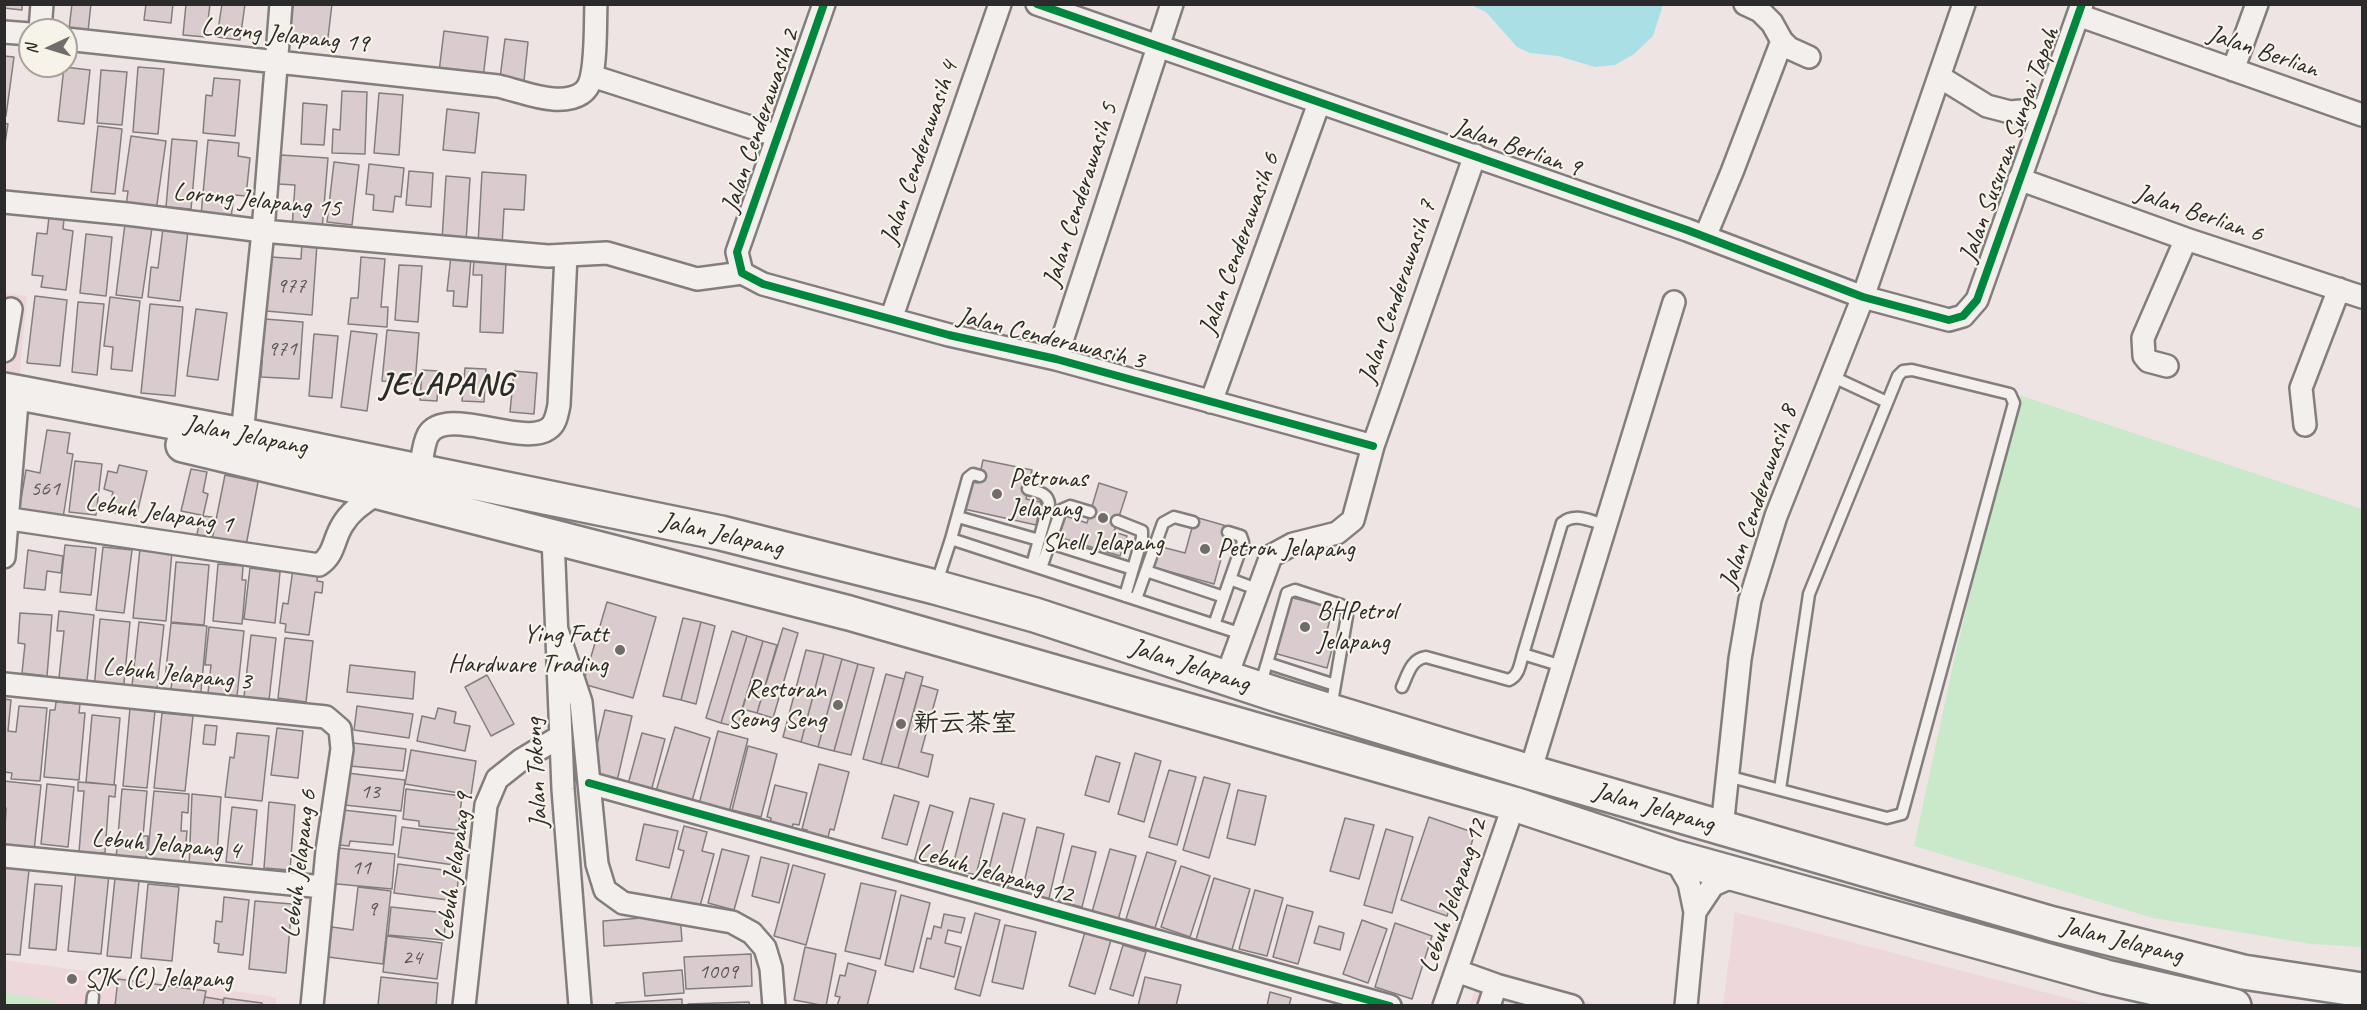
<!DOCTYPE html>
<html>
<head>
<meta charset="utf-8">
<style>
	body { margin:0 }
	#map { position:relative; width:2367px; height:1010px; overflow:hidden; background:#efe4e4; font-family:Caveat,sans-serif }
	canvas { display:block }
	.frame { position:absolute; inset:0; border:6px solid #2b2b2b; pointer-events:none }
	.north { position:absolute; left:18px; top:18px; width:60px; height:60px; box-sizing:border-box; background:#f7f3e8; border:2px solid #a5a39c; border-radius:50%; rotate:266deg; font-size:16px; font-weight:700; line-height:24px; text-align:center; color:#2b2b2b }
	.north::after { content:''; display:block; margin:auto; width:21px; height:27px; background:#706c6c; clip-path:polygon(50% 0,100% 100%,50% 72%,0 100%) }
</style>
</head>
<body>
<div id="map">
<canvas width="2367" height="1010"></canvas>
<div class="frame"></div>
<div class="north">N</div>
</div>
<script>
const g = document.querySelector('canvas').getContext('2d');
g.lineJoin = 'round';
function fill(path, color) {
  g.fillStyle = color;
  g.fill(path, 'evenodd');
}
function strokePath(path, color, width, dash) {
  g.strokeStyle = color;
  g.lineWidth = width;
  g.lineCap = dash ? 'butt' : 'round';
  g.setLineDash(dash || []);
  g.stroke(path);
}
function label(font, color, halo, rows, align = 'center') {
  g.font = font + ' Caveat,"LXGW WenKai TC",sans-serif';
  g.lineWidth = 4.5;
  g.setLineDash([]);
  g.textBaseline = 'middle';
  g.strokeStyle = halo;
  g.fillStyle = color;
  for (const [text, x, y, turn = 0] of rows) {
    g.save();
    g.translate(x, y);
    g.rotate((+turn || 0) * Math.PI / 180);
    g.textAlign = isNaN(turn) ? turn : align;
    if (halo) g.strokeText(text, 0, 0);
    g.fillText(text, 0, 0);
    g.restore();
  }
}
fill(new Path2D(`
	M5,293l22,3 -8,86 -14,-1z
	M1735,912l359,93h-371z
	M5,960l271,37v9h-271z
	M1483,966l114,39 -128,1z`), '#edd7da');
fill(new Path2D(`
	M2019,395l343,114v438l-51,-3 -158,-26 -239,-72 41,-190z
	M5,993l49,8 2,4h-51z`), '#cae9ca');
fill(new Path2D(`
	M1471,5h192l-10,31 -19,18 -19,11 -20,2 -37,-11 -28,-3 -13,-6 -31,-35z`), '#aae0e5');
const building = new Path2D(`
	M4,4h18v6l-18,-2z
	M72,4h19l-3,27 -19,-2z
	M146,4h27l-2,19 -27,-3z
	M186,4h24l-4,33 -23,-2z
	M222,4h23l-5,36 -23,-3z
	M293,4h39l-5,42 -38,-4z
	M444,31l44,6 -5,41 -44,-6z
	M505,39l23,3 -4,39 -24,-3z
	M4,56l10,1 -8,59h-2z
	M64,67l26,3 -6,54 -26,-3z
	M138,67l26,2 -6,65 -25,-2z
	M101,70l26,2 -5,53 -25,-2z
	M214,78l26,2 -5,56 -32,-3 3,-38 6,1z
	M342,91l25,1 -2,62 -33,-1 1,-24 7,1z
	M379,93l24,2 -4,60 -25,-2z
	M303,103l24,2 -3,40 -23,-1z
	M447,109l32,4 -4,40 -32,-3z
	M4,123l4,1 -4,26z
	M98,126l24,3 -7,65 -24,-2z
	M131,136l35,5 -10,70 -30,-5 2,-15h-5z
	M172,139l25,2 -6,68 -25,-2z
	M208,140l31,3 -1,13 12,2 -4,38 -12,-1 -3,23 -30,-3z
	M281,155l47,3 -6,72 -30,-2 3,-43 -17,-1z
	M334,162l25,3 -7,60 -25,-3z
	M369,164l35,4 -3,29 -6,-1 -2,16 -20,-2 1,-15 -8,-1z
	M409,171l24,2 -2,34 -25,-2z
	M482,172l44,3 -2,35 -20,-1 -2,37 -24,-2z
	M446,176l24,2 -4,64 -24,-2z
	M49,217l15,2 -1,10 10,2 -7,59 -25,-3 2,-11 -11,-1 5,-42 10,1z
	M125,224l27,4 -10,70 -26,-3z
	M163,228l25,3 -8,70 -32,-4 3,-30 7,1z
	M86,234l26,3 -6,59 -26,-3z
	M302,243l15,1 -5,71 -46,-4 5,-54 30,2z
	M451,256l20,2 -4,49 -14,-1 1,-15h-7z
	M361,257l24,2 -4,48h7l-1,20 -39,-3 3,-26h7z
	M474,259l32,1 -3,73 -23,-1 2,-57h-9z
	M399,265l23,1 -4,56 -23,-2z
	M35,296l32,4 -7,66 -33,-3z
	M110,297l30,4 -8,70 -21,-2 2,-22 -9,-1z
	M78,302l26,2 -7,71 -25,-3z
	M150,304l33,3 -8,89 -34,-3z
	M196,309l31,4 -9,67 -31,-4z
	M265,319l38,3 -4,57 -38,-2z
	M387,330l32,3 -4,51 -33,-3z
	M351,331l26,3 -10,77 -26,-4z
	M314,334l24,2 -6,62 -23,-2z
	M465,368l21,1 -2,33 -22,-1z
	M422,370l17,1 -2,30 -17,-1z
	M514,371l23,2 -3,41 -24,-2z
	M47,430l23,3 -3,20 6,1 -10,64 -44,-7 7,-41 14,3z
	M983,460l49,10 -6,29 15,3 -5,23 -72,-16 6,-27 8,1z
	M75,461l27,3 -6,51 -27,-3z
	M119,465l28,6 -11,47 -28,-7 5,-19 -9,-3 4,-18 9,2z
	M191,469l16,3 -4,20 5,2 -5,22 9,1 -5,24 -11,-2 5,-24 -20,-4z
	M225,475l33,7 -13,69 -34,-6z
	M1099,483l28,9 -13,40 13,4 -7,20 -64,-20 6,-21 25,8z
	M1195,517l35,10 -16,57 -61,-17 5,-21 27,7z
	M65,545l31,3 -5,47 -31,-3z
	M103,547l29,3 -8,63 -28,-3z
	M140,548l32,3 -6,70 -33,-3z
	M28,550l35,6 -2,17 -14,-2 -2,19 -21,-2z
	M176,562l33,3 -5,60 -33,-3z
	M218,564l25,2 -1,14h4l-4,44 -29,-3z
	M250,568l30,4 -5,51 -31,-4z
	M293,569l25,3 -1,9 6,1 -1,11 -7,-1 -6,43 -24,-3 1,-8 -6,-1 3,-20 5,1z
	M1289,597l44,11 -10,38 9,3 -5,19 -53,-15z
	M607,602l49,15 -23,81 -50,-14z
	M59,611l35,4 -8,75 -28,-3 6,-56h-7z
	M20,613l32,2 -5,61 -25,-3 3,-29 -7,-1z
	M683,618l18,4 -20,78 -18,-4z
	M100,619l30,3 -7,71 -29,-3z
	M139,622l25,3 -8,73 -25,-3z
	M701,622l14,4 -19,78 -15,-4z
	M171,623l36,3 -7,76 -30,-3 2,-19 -7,-1z
	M209,627l35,4 -7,65 -29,-3 3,-28h-6z
	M783,628l15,5 -25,85 -16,-5z
	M732,631l15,5 -26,87 -15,-5z
	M251,635l25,3 -7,62 -25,-3z
	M747,636l16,5 -26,86 -16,-4z
	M285,638l28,3 -7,61 -28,-4z
	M763,641l14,4 -20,68 -15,-4z
	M806,650l18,4 -23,88 -18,-5z
	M824,654l18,5 -24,88 -17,-5z
	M842,659l16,5 -24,87 -16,-4z
	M858,664l16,4 -23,87 -17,-4z
	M350,665l65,7 -2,27 -66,-7z
	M906,672l17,5 -25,91 -17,-4z
	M886,674l18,5 -23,85 -18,-5z
	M487,675l27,49 -23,12 -26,-49z
	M921,685l17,5 -17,62 12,3 -5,22 -30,-9z
	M4,699l7,1 -3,31 8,1 3,-26 28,2 -7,73 -29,-2 1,-6 -8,-1z
	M56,702l24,2 -1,9h6l-6,67 -35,-3 6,-67h5z
	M357,706l56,8 -4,24 -55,-8z
	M130,708l25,3 -8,77 -24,-2z
	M438,708l18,4 -2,11 16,3 -5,25 -48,-10 5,-25 13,3z
	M605,710l27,6 -15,65 -27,-6z
	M162,713l31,3 -8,75 -31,-3z
	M92,715l28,3 -6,67 -28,-3z
	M205,725l12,1 -2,19 -12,-1z
	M675,727l35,11 -20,70 -36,-10z
	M277,728l26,3 -5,47 -27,-3z
	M718,731l30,8 -20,77 -30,-8z
	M237,733l32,3 -7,65 -37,-4 5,-40 4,1z
	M642,733l23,6 -15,56 -23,-7z
	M353,743l53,6 -3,22 -53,-5z
	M748,746l29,8 -16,63 -29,-7z
	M411,750l65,11 -5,34 -66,-11z
	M1135,753l26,8 -17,61 -26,-8z
	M1096,756l24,7 -11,39 -24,-7z
	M819,764l30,8 -15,58 -4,-1 -4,16 -22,-5 3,-10 -5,-1z
	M1169,770l27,7 -19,68 -28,-8z
	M339,772l66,8 -4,31 -66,-7z
	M1204,777l26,7 -21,74 -26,-8z
	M4,781l37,4 -7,66 -30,-3 2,-40h-2z
	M78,782l38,3 -1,12 -6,-1 -4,57 -26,-1 5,-61h-6z
	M47,784l27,3 -6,60 -27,-3z
	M775,785l32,8 -8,32 -6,-1 -3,11 -21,-5 2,-12 -4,-1z
	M122,789l25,2 -4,45h5l-2,25 -30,-2z
	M406,789l56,7 -4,34 -39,-4v-5l-16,-2z
	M1238,790l28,6 -11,49 -28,-7z
	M154,791l35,3 -1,19 -6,-1 -1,19h6l-3,34 -37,-3z
	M192,794l29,3 -5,72 -27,-2z
	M894,795l25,7 -12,43 -25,-7z
	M970,798l24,6 -18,71 -24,-6z
	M269,802l26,3 -5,65 -26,-2z
	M930,805l23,7 -16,57 -23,-7z
	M232,807l25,3 -5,55 -26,-3z
	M334,809l62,7 -3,29 -43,-4 -1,5 -19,-2z
	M1003,813l22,6 -17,68 -22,-6z
	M1429,817l46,16 -28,83 -46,-16z
	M1345,818l29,7 -15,54 -29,-8z
	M644,824l34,7 -9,37 -33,-8z
	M684,826l23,6 -5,19 12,3 -15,56 -29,-8 14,-51 -6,-2z
	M402,827l56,7 -4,31 -56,-8z
	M1037,827l27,7 -17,73 -27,-7z
	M1386,829l27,8 -21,76 -28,-8z
	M1072,846l24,6 -14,55 -24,-6z
	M329,847l66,7 -3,35 -66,-6z
	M722,849l27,7 -15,54 -26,-7z
	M1110,849l26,7 -18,64 -26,-8z
	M1147,852l29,9 -21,67 -29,-9z
	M761,857l28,7 -10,39 -27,-7z
	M398,864l61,8 -3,29 -62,-8z
	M793,865l32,9 -19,71 -32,-9z
	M1181,866l29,10 -20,61 -29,-10z
	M4,868l25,2 -9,85 -16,-1z
	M76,871l33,3 -8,80 -33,-3z
	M115,878l24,3 -8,77 -24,-2z
	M1214,878l36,11 -19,64 -36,-10z
	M861,883l35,8 -16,68 -35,-8z
	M35,884l27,2 -6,64 -27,-2z
	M148,884l31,3 -7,74 -31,-3z
	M358,887l33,4 -8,73 -55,-7 4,-30 21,3z
	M1255,890l28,8 -16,58 -28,-7z
	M901,895l29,8 -17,69 -28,-7z
	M224,897l25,3 -6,55 -25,-3 1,-8 -5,-1 2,-22 6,1z
	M255,901l37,3 -6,69 -37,-4z
	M1287,905l26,7 -15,52 -25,-7z
	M391,907l55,6 -2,27 -56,-5z
	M975,913l25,7 -20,76 -25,-7z
	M944,914l21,4 -4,15 -13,-3 -3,13 16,4 -7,30 -34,-9 7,-30 4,1 3,-13 7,2z
	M680,915l2,26 -78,5 -1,-25z
	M1362,920l25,9 -19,54 -25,-9z
	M1395,923l37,13 -20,63 -37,-12z
	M1005,925l31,7 -13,57 -31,-7z
	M1319,926l25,7 -4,17 -26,-7z
	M1085,932l26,8 -16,54 -26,-8z
	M387,936l55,7 -5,36 -54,-7z
	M1123,945l23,7 -13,44 -23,-7z
	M805,947l31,7 -10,52 -32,-6z
	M751,954l1,32 -66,3 -2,-32z
	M848,963l28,8 -9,35h-30l3,-9 -5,-1 5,-21 5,1z
	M682,970l2,23 -39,3 -2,-23z
	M381,977l57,6 -2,23 -58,-1z
	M1145,977l36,8 -5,21h-38z
	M118,979l88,12 -3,15h-88z
	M1270,992l21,6 -2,8h-22z
	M205,997l18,3v6h-20z
	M224,998l38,5v3h-39z
	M682,999v7h-66v-3z
	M749,1002l1,4h-62v-2z`);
fill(building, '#d9cbce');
strokePath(building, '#837e7e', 1.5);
const lane = new Path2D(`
	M1831,376l56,26
	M1028,489c10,3 20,4 21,15l-17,61
	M958,517l81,23
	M1117,521l25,10v7l-17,58
	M951,539l17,-61 5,-4 7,2
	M1050,543l83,26
	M1041,568l20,-58 9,-4 20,6
	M1146,571l78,26
	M1230,579l29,11
	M936,585l15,-46 291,95
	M1136,599l27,-76 11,-6 19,5
	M1214,625l29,-83 -2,-6 -13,-4
	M1267,663l20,-70 8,-3 46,15 5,4 1,7 -12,69
	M1562,666l-39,-12 39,-131c13,-11 28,-2 43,2
	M1260,686l7,-23 68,22 -4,23
	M1402,687c6,-13 9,-28 24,-30l83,23c10,-4 11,-16 14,-26
	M1727,776l160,42 15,-4 112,-411 -4,-9 -98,-24 -9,1 -5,5 -89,218 -29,195
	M92,1006l1,-10`);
const street = new Path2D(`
	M824,4l-87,248 5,21 21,11 186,51 107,24 317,87
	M1037,4l650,226 176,67 86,23 14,-4 14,-16 105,-296
	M1745,4l15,7 12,12 10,18 7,7 20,9
	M2078,15l284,100
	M40,30l2,-26
	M4,32l26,2
	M66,39l432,47c18,4 37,12 55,13 12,1 27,-1 34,-11 10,-14 8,-65 9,-84
	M2233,70l24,-66
	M592,76l186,60
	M1940,77l47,29 23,6 35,-3
	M2019,179l167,60 176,58
	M4,202l123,12 136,17 203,18 82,7 59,-3 90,26 45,-6
	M1705,237l27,-65 50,-131
	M891,319l109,-315
	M4,351l7,-42
	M1056,359l116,-355
	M2167,366l-19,-5 -4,-5 -1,-18 43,-99
	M1211,402l108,-299
	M2305,425l-4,-37 38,-99
	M242,435l21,-204 18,-227
	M420,471c2,-10 3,-27 8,-36 18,-30 94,12 120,-6 8,-5 9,-15 11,-24l7,-150
	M4,518l315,47c16,-10 14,-26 24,-41 9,-15 23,-22 36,-32
	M553,537l10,252 17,217
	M4,557l14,-166
	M557,630l24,72 16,162 8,26 18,13 109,19 20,11 13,15 6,20 3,38
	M1226,678l45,-122 22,-12 44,-11 16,-13 20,-74 102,-291
	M4,684l322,33 14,12 2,20 -15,102 -15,155
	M1530,772l144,-470
	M589,783l801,223
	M1722,828l18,-169 10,-59 26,-84 87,-219 101,-293
	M4,856l319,31
	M1674,857l15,26 6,29 -9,94
	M1695,912l18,-27 23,-10
	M1457,971l39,14
	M464,1006l22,-201 11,-26 24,-19 40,-24
	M1444,1006l70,-202
	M1489,1006l7,-21 76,21`);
const primary = new Path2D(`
	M4,390l238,45 479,98 214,54 100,28 246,81 249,76 523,152 190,48 119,18
	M183,445l180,43 486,125 665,191 160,53 432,120 128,29`);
strokePath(lane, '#837e7e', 15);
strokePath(street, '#837e7e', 26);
strokePath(primary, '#837e7e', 38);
strokePath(lane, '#f2efec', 10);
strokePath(street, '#f2efec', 21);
strokePath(primary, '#f2efec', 33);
strokePath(new Path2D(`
	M824,4l-87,248 5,21 21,11 186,51 107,24 317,87
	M1037,4l650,226 176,67 86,23 14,-4 14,-16 105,-296
	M589,783l801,223`), '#00873e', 8);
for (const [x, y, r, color] of [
	[997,494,6,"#706c6c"],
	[1103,518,6,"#706c6c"],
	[1205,549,6,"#706c6c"],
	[1305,627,6,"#706c6c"],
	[620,650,6,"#706c6c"],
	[838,705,6,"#706c6c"],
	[901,724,6,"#706c6c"],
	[72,979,6,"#706c6c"]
]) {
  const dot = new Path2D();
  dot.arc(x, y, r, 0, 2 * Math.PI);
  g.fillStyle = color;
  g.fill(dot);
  strokePath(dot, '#f7f3e8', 2);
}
label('22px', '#595656', null, [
	["977",291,286],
	["971",282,349],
	["561",45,489],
	["13",370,792],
	["11",361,868],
	["9",372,909],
	["24",412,958],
	["1009",718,972]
]);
label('26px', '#2b2b2b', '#f7f3e8', [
	["Lorong Jelapang 19",285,36,6],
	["Jalan Berlian",2263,52,19],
	["Jalan Cenderawasih 2",761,121,-71],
	["Jalan Susuran Sungai Tapah",2010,145,-70],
	["Jalan Berlian 9",1517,148,19],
	["Jalan Cenderawasih 4",920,153,-71],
	["Jalan Cenderawasih 5",1081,195,-72],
	["Lorong Jelapang 15",257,201,6],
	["Jalan Berlian 6",2199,214,19],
	["Jalan Cenderawasih 6",1240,244,-70],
	["Jalan Cenderawasih 7",1398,292,-71],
	["Jalan Cenderawasih 3",1051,339,14],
	["Jalan Jelapang",246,436,11],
	["Jalan Cenderawasih 8",1759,497,-71],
	["Lebuh Jelapang 1",159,514,9],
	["Jalan Jelapang",722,535,13],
	["Jalan Jelapang",1190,666,18],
	["Lebuh Jelapang 3",177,675,6],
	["Jalan Tokong",537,773,-93],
	["Jalan Jelapang",1654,808,16],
	["Lebuh Jelapang 4",166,845,5],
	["Lebuh Jelapang 6",300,864,-83],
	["Lebuh Jelapang 9",455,867,-82],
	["Lebuh Jelapang 12",995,874,16],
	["Lebuh Jelapang 12",1454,896,-71],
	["Jalan Jelapang",2122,941,14]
]);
label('26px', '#2b2b2b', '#f7f3e8', [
	["Petronas",1009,479],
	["Jelapang",1009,509],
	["Shell Jelapang",1103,543,"center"],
	["Petron Jelapang",1217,549],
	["BHPetrol",1317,612],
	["Jelapang",1317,642],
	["Ying Fatt",608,635,"right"],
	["Hardware Trading",608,665,"right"],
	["Restoran",826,690,"right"],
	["Seong Seng",826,720,"right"],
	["新云茶室",913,724],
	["SJK (C) Jelapang",84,979]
], 'left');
g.letterSpacing = '1.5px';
label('bold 32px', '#2b2b2b', '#f7f3e8', [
	["JELAPANG",447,386]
]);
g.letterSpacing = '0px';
</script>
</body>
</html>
